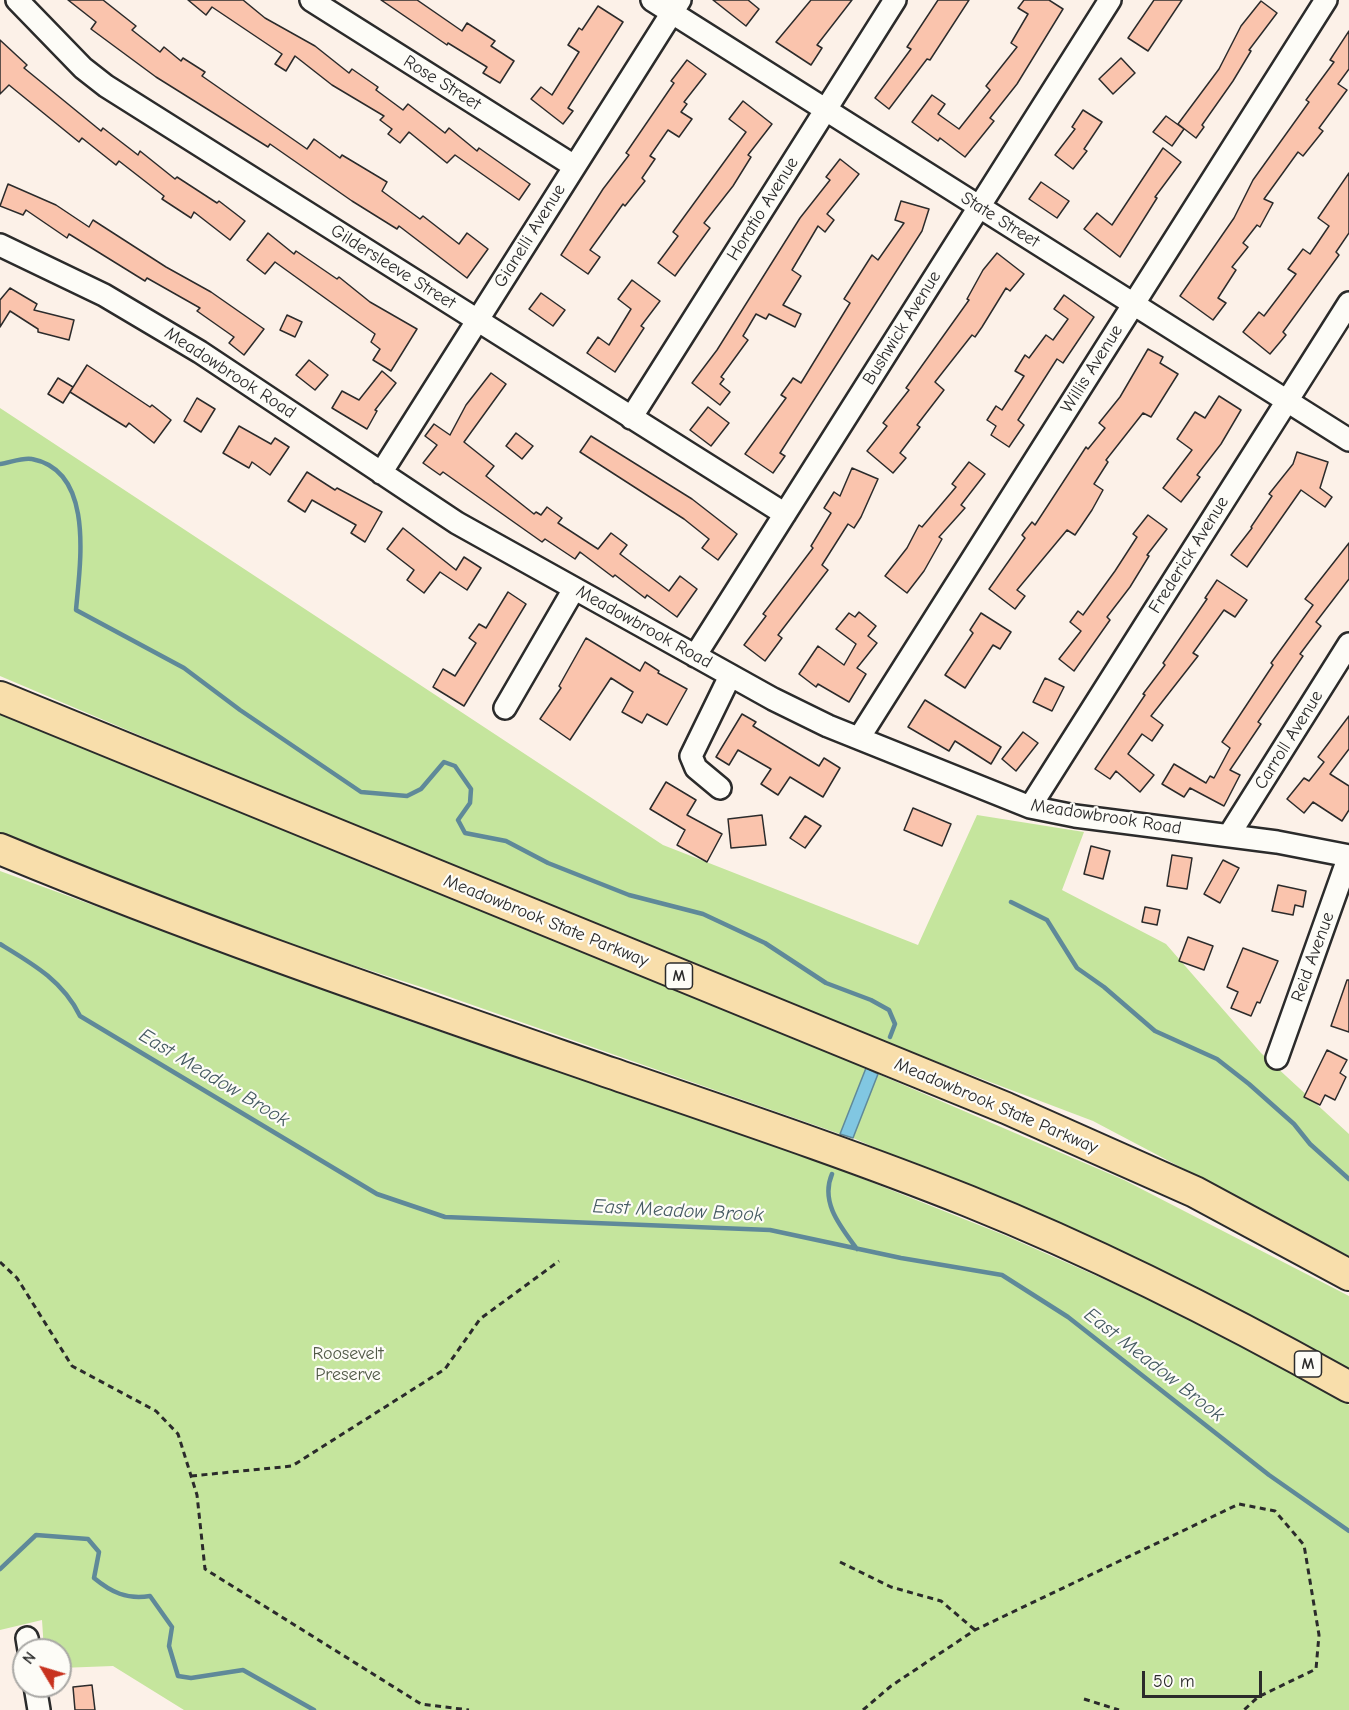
<!DOCTYPE html>
<html>
<head>
<meta charset="utf-8">
<style>
	body { margin:0 }
	#map { position:relative; width:1349px; height:1710px; overflow:hidden; background:#fcf1e8; font-family:"Comic Neue",sans-serif }
	canvas { display:block }
	.north { position:absolute; left:12px; top:1638px; width:60px; height:60px; box-sizing:border-box; background:#fdfcf7; border:2px solid #a9a8a5; border-radius:50%; rotate:308deg; font-size:16px; font-weight:700; line-height:24px; text-align:center; color:#2b2b2b }
	.north::after { content:''; display:block; margin:auto; width:21px; height:27px; background:#c8321e; clip-path:polygon(50% 0,100% 100%,50% 72%,0 100%) }
	.scale { position:absolute; left:1142px; top:1671px; width:120px; height:27px; box-sizing:border-box; border:3px solid #2b2b2b; border-top:0; padding-left:8px; font-size:18px; line-height:21px; white-space:nowrap; color:#2b2b2b; -webkit-text-stroke:4px #fdfcf7; paint-order:stroke }
</style>
</head>
<body>
<div id="map">
<canvas width="1349" height="1710"></canvas>
<div class="north">N</div>
<div class="scale">50 m</div>
</div>
<script>
const g = document.querySelector('canvas').getContext('2d');
g.lineJoin = 'round';
function fill(path, color) {
  g.fillStyle = color;
  g.fill(path, 'evenodd');
}
function strokePath(path, color, width, dash) {
  g.strokeStyle = color;
  g.lineWidth = width;
  g.lineCap = dash ? 'butt' : 'round';
  g.setLineDash(dash || []);
  g.stroke(path);
}
function label(font, color, halo, rows, align = 'center') {
  g.font = font + ' "Comic Neue",sans-serif';
  g.lineWidth = 4.5;
  g.setLineDash([]);
  g.textBaseline = 'middle';
  g.strokeStyle = halo;
  g.fillStyle = color;
  for (const [text, x, y, turn = 0] of rows) {
    g.save();
    g.translate(x, y);
    g.rotate((+turn || 0) * Math.PI / 180);
    g.textAlign = isNaN(turn) ? turn : align;
    if (halo) g.strokeText(text, 0, 0);
    g.fillText(text, 0, 0);
    g.restore();
  }
}
fill(new Path2D(`
	M0,408l663,437 255,100 59,-130 107,17 -22,58 104,54 95,109 88,81v122l-256,-135 -277,-105 -477,-196 -339,-144z
	M0,712l866,356 -26,66 -416,-146 -197,-64 -227,-91z
	M0,871l403,148 400,136 201,80 233,103 112,67v305h-1165l-71,-44 -53,2v-18h-16l-2,-30 -42,10z
	M878,1074l246,106 225,116v73l-150,-79 -346,-152z`), '#c5e59d');
const water = new Path2D(`
	M866,1068l12,6 -25,64 -13,-4z`);
fill(water, '#81c7e2');
strokePath(water, '#5f8999', 1.5);
strokePath(new Path2D(`
	M0,464c9,-1 23,-7 32,-5 63,12 48,105 44,151l108,58 56,42 121,82 46,4 14,-7 23,-27 11,4 16,23 -1,14 -12,17 7,13 41,8 42,22 81,32 74,19 62,29 61,40 45,17 18,10 6,14 -5,13
	M1011,902l36,18 30,48 27,19 51,44 62,28 32,25 45,40 16,20 39,35
	M0,944c33,20 63,37 80,72l297,178 68,23 325,13 131,28 101,17 66,42 201,158 80,56
	M832,1174c-12,28 8,52 25,75
	M0,1569l36,-34 52,4 11,13 -5,26c17,14 33,22 56,18l22,31 -3,19 9,30 13,2 52,-8 71,40`), '#5f8999', 4.5);
const building = new Path2D(`
	M68,0h35l33,26 -4,4 28,22 4,-5 17,14 2,-3 22,14 -3,4 105,73 7,-10 26,19 2,-3 45,27 -5,9 38,28 3,-3 36,28 8,-11 21,16 -21,29 -68,-52 -2,3 -45,-28 -82,-57 -2,3 -112,-70 -65,-48 5,-7z
	M188,0h55l22,18 50,28 34,27 3,-4 26,18 -2,3 27,20 5,-6 37,29 4,-5 28,23 2,-3 51,36 -11,16 -64,-45 -8,8 -38,-31 -9,11 -12,-9 4,-5 -12,-9 4,-4 -52,-31 -37,-29 -9,15 -11,-7 7,-10 -70,-47 -6,8z
	M381,0h36l45,31 5,-8 28,18 -4,5 23,15 -14,22 -17,-10 4,-6 -39,-24 -1,2z
	M713,0h35l11,9 -13,17z
	M811,0h41l-35,45 5,3 -11,17 -35,-23z
	M938,0h31l-39,60 -3,-1 -38,50 -14,-11 36,-49 -4,-2z
	M1024,0h25l14,9 -46,75 -27,34 4,3 -29,36 -25,-19 -2,3 -26,-19 20,-27 13,9 -7,10 21,15 31,-39 -4,-4 31,-39 -6,-4 17,-29 -10,-6z
	M1154,0h28l-34,51 -20,-13z
	M1261,1l16,12 -28,37 2,1 -18,30 -31,44 2,2 -8,11 -18,-14 41,-55 22,-43z
	M598,6l25,16 -55,86 5,3 -10,13 -32,-25 10,-12 11,8 27,-43 -11,-7 11,-17 3,2z
	M1349,31v38l-11,15 9,6 -28,38 4,3 -20,25 -5,-4 -34,47 9,4 -13,24 -3,-2 -14,18 5,4 -16,20 4,3 -18,28 8,5 -13,17 -33,-24 54,-78 19,-38 56,-78 -3,-2 28,-38 -4,-2z
	M0,40l27,25 -3,3 77,63 2,-3 35,27 2,-4 35,28 2,-2 40,26 2,-2 26,20 -15,19 -36,-28 -3,6 -29,-19 2,-3 -45,-35 -3,4 -34,-27 -3,4 -70,-57 -9,9z
	M1121,58l14,15 -22,21 -14,-15z
	M687,60l19,14 -22,28 3,2 -6,8 11,7 -13,18 -11,-7 -18,26 5,3 -13,19 3,3 -20,25 -2,-2 -33,46 10,7 -12,17 -27,-19 42,-66 26,-34 -3,-2 48,-70 -3,-2z
	M743,101l29,23 -24,31 3,2 -18,29 -29,37 6,5 -35,48 -17,-13 20,-27 -5,-4 73,-100 -17,-13z
	M1083,110l19,12 -18,27 3,2 -14,18 -18,-14 20,-26 -3,-2z
	M1166,116l18,13 -12,17 -19,-14z
	M1163,148l18,14 -26,35 2,1 -37,59 -36,-28 13,-16 15,12z
	M840,159l19,15 -32,40 7,6 -9,12 -7,-6 -26,44 9,6 -18,29 18,9 -6,13 -26,-13 -3,5 -10,-5 -13,22 5,4 -27,37 3,2 -4,5 10,8 -10,13 -28,-22 25,-33 83,-132 30,-38 -4,-3z
	M1349,173v60l-13,19 3,3 -56,77 3,3 -16,19 -27,-22 16,-20 5,4 32,-42 -8,-5 15,-20 7,5 19,-28 -11,-8z
	M1041,182l28,19 -12,17 -28,-19z
	M8,184l48,21 33,22 4,-7 73,47 45,25 53,37 -20,26 -15,-12 5,-6 -37,-26 3,-3 -53,-30 -2,3 -76,-47 -2,4 -41,-28 -3,5 -23,-9z
	M901,201l28,8 -7,22 -142,222 5,3 -12,17 -28,-19 41,-56 -5,-3 12,-17 8,5 49,-80 -6,-4 28,-44 6,5 26,-37 -9,-3z
	M268,233l26,21 2,-3 41,28 2,-2 31,25 47,27 -26,42 -18,-11 7,-11 -9,-7 4,-8 -100,-72 -10,12 -18,-14z
	M997,253l27,21 -14,17 -4,-3 -24,39 -7,10 -3,-2 -37,47 9,8 -27,35 3,2 -20,26 6,5 -13,15 -26,-22 20,-25 -4,-3 26,-33 -3,-2 63,-88 -2,-1 16,-29z
	M632,280l28,21 -19,25 3,2 -29,44 -28,-19 11,-16 11,8 22,-36 -13,-10z
	M10,288l27,16 -3,6 40,10 -5,20 -31,-8v-3l-28,-18 -10,16v-27z
	M541,293l24,17 -12,16 -24,-17z
	M1064,295l30,22 -31,46 -6,-4 -39,61 6,5 -15,22 -18,-12 5,-9 -9,-6 9,-14 6,4 22,-34 -9,-5 10,-16 4,3 17,-23 7,5 15,-21 -14,-10z
	M287,315l15,7 -7,15 -15,-7z
	M1148,349l15,8 -3,6 18,11 -27,43 -8,-4 -37,47 2,2 -14,22 9,6 -11,20 -17,25 -8,-5 -50,60 8,6 -10,13 -26,-20 36,-51 -3,-3 10,-13 3,3 51,-78 2,2 17,-21 -6,-5 21,-26z
	M309,360l19,15 -13,15 -19,-15z
	M87,365l63,42 2,-2 19,15 -17,23 -25,-20 -3,4 -56,-35z
	M382,371l14,12 -21,27 2,1 -10,18 -35,-21 10,-17 17,9z
	M491,373l15,11 -42,58 30,24 -8,10 48,38 2,-2 5,3 6,-8 15,11 -4,5 40,26 13,-16 16,12 -7,9 49,37 11,-15 17,13 -20,28 -30,-22 -2,3 -30,-23 -2,2 -33,-25 -5,7 -30,-20 -3,3 -99,-70 -3,3 -17,-12 14,-18 -12,-9 9,-12 16,11 16,-30z
	M58,378l15,9 -10,16 -15,-9z
	M1219,396l22,14 -20,34 -24,31 3,2 -19,25 -18,-14 29,-38 -15,-11 18,-27 10,6z
	M197,398l18,11 -14,23 -17,-11z
	M708,407l21,16 -18,23 -21,-16z
	M239,426l32,18 4,-6 14,9 -19,28 -18,-13 -3,6 -26,-15z
	M516,433l17,13 -11,13 -16,-13z
	M591,436l101,63 45,35 -19,26 -16,-12 7,-9 -25,-20 -104,-67z
	M1297,452l31,10 -8,26 12,9 -7,10 -24,-17 -54,77 -16,-12 21,-27 -1,-1 21,-31 -3,-2 24,-30z
	M969,462l16,12 -24,31 4,3 -26,29 3,2 -18,32 -17,22 -22,-17 22,-28 12,-23 3,2 34,-40 -4,-3z
	M852,468l26,11 -17,38 -7,11 -6,-4 -26,41 6,5 -50,65 4,3 -17,23 -21,-16 22,-29 -3,-2 50,-66 -2,-2 20,-33 -7,-5 10,-16 6,4z
	M307,472l28,18 2,-2 45,24 -17,30 -14,-9 5,-8 -44,-25 -7,12 -17,-11z
	M1148,515l19,14 -20,26 2,1 -19,31 -23,30 3,3 -36,51 -15,-12 22,-28 -11,-9 8,-11 5,4 32,-44 22,-34 -4,-3z
	M403,528l53,42 8,-13 17,11 -14,22 -27,-18 -16,21 -17,-13 7,-10 -27,-21z
	M1349,543v36l-33,43 5,4 -21,28 3,2 -45,66 3,2 -31,46 10,5 -16,31 -34,-18 -6,9 -22,-13 12,-20 32,19 4,-7 4,2 16,-30 -8,-6 51,-77 -2,-2 42,-58 -8,-6z
	M1217,580l30,20 -12,17 -11,-7 -31,43 5,3 -47,60 12,9 -11,16 -10,-7 -14,20 26,21 -14,17 -24,-21 -6,8 -15,-10 50,-74 -2,-1 22,-29 -2,-2 44,-64 -2,-1z
	M508,592l18,12 -62,102 -31,-19 10,-18 12,7 21,-33 -7,-5 10,-14 7,4z
	M859,612l17,14 -8,10 9,7 -20,25 9,6 -17,28 -31,-18 -2,3 -17,-13 19,-28 26,19 12,-21 -20,-15 13,-16 6,4z
	M981,613l30,19 -11,17 -7,-4 -28,43 -20,-13 28,-42 -3,-3z
	M586,638l54,33 5,-9 14,9 -1,2 29,16 -20,36 -20,-11 -5,9 -20,-11 11,-20 -22,-14 -41,62 -30,-21 21,-31 -2,-2z
	M1045,678l19,9 -12,24 -19,-9z
	M925,700l76,47 -10,17 -36,-23 -6,10 -41,-24z
	M742,714l14,8 -3,4 66,40 5,-8 16,10 -17,29 -33,-20 -12,18 -17,-11 10,-15 -33,-19 -9,15 -13,-8z
	M1349,716v33l-19,25 19,12v24l-7,11 -29,-19 -9,11 -17,-14 17,-21 5,3 15,-19 -6,-5z
	M1023,732l15,11 -22,28 -14,-12z
	M666,782l30,18 -9,15 35,19 -15,28 -30,-17 8,-15 -35,-21z
	M913,808l38,16 -9,22 -38,-16z
	M762,815l4,30 -35,3 -3,-29z
	M805,816l16,10 -16,22 -15,-10z
	M1091,846l19,5 -7,28 -19,-5z
	M1172,855l20,3 -5,31 -20,-3z
	M1223,860l16,8 -19,35 -16,-9z
	M1278,885l28,6 -3,16 -8,-2 -2,10 -21,-4z
	M1145,907l15,3 -3,15 -15,-3z
	M1188,937l25,9 -9,24 -25,-9z
	M1243,948l35,13 -18,42 -3,-1 -6,14 -20,-8 7,-16 -11,-5z
	M1347,980h2v52l-18,-6z
	M1327,1050l20,10 -7,13 6,4 -11,23 -10,-5 -5,10 -16,-8z
	M92,1685l3,25h-20l-2,-23z`);
fill(building, '#fac4ad');
strokePath(building, '#2b2b2b', 1.5);
const minor = new Path2D(`
	M17,0l66,68 23,18 679,428
	M311,0l263,166
	M652,0l697,440
	M0,245l104,50 96,57 257,171 316,176 55,27 202,81 45,9 202,26 72,14
	M631,418l264,-418
	M381,473l299,-473
	M695,656l415,-656
	M505,708l69,-119
	M859,738l467,-738
	M720,788l-24,-20 -5,-12 39,-80
	M1030,807l319,-504
	M1229,835l120,-191
	M1277,1058l72,-202
	M27,1638l2,12
	M35,1686l4,24`);
const highway = new Path2D(`
	M0,697l1006,411 189,84 154,83
	M0,849c200,83 406,153 611,224 119,41 239,81 357,128 132,53 258,117 381,186`);
strokePath(minor, '#2b2b2b', 26);
strokePath(highway, '#2b2b2b', 34);
strokePath(new Path2D(`
	M0,1262l17,16 55,88 84,45 22,23 19,61 8,74 216,135 48,6
	M191,1476l101,-10 153,-97 35,-50 79,-58
	M840,1562l51,25 50,14 34,29
	M1084,1699l35,11
	M863,1710l28,-24 84,-56 264,-126 36,7 29,34 15,90 -3,34 -58,28 -14,13`), '#2b2b2b', 3, [6, 4.5]);
strokePath(minor, '#fdfcf7', 21);
strokePath(highway, '#f8deab', 30);
for (const [x, y, w] of [
	[679,976,27],
	[1308,1364,27]
]) {
  const box = new Path2D();
  box.roundRect(x - w / 2, y - 13, w, 26, 4.5);
  g.fillStyle = '#fdfcf7';
  g.fill(box);
  strokePath(box, '#2b2b2b', 1.5);
}
label('bold 16px', '#2b2b2b', null, [
	["M",679,976],
	["M",1308,1364]
]);
label('18px', '#2b2b2b', '#fdfcf7', [
	["Rose Street",442,83,32],
	["Horatio Avenue",763,209,-58],
	["State Street",1000,220,32],
	["Gianelli Avenue",530,236,-58],
	["Gildersleeve Street",393,267,32],
	["Bushwick Avenue",902,328,-58],
	["Willis Avenue",1092,369,-58],
	["Meadowbrook Road",230,373,33],
	["Frederick Avenue",1189,555,-58],
	["Meadowbrook Road",644,627,29],
	["Carroll Avenue",1289,740,-58],
	["Meadowbrook Road",1106,817,9],
	["Meadowbrook State Parkway",546,921,22],
	["Reid Avenue",1313,957,-70],
	["Meadowbrook State Parkway",996,1106,23]
]);
label('18px', '#525a48', '#fdfcf7', [
	["Roosevelt",348,1354],
	["Preserve",348,1375]
]);
label('italic 20px', '#455a62', '#fdfcf7', [
	["East Meadow Brook",214,1078,31],
	["East Meadow Brook",678,1211,3],
	["East Meadow Brook",1154,1365,38]
]);
</script>
</body>
</html>
